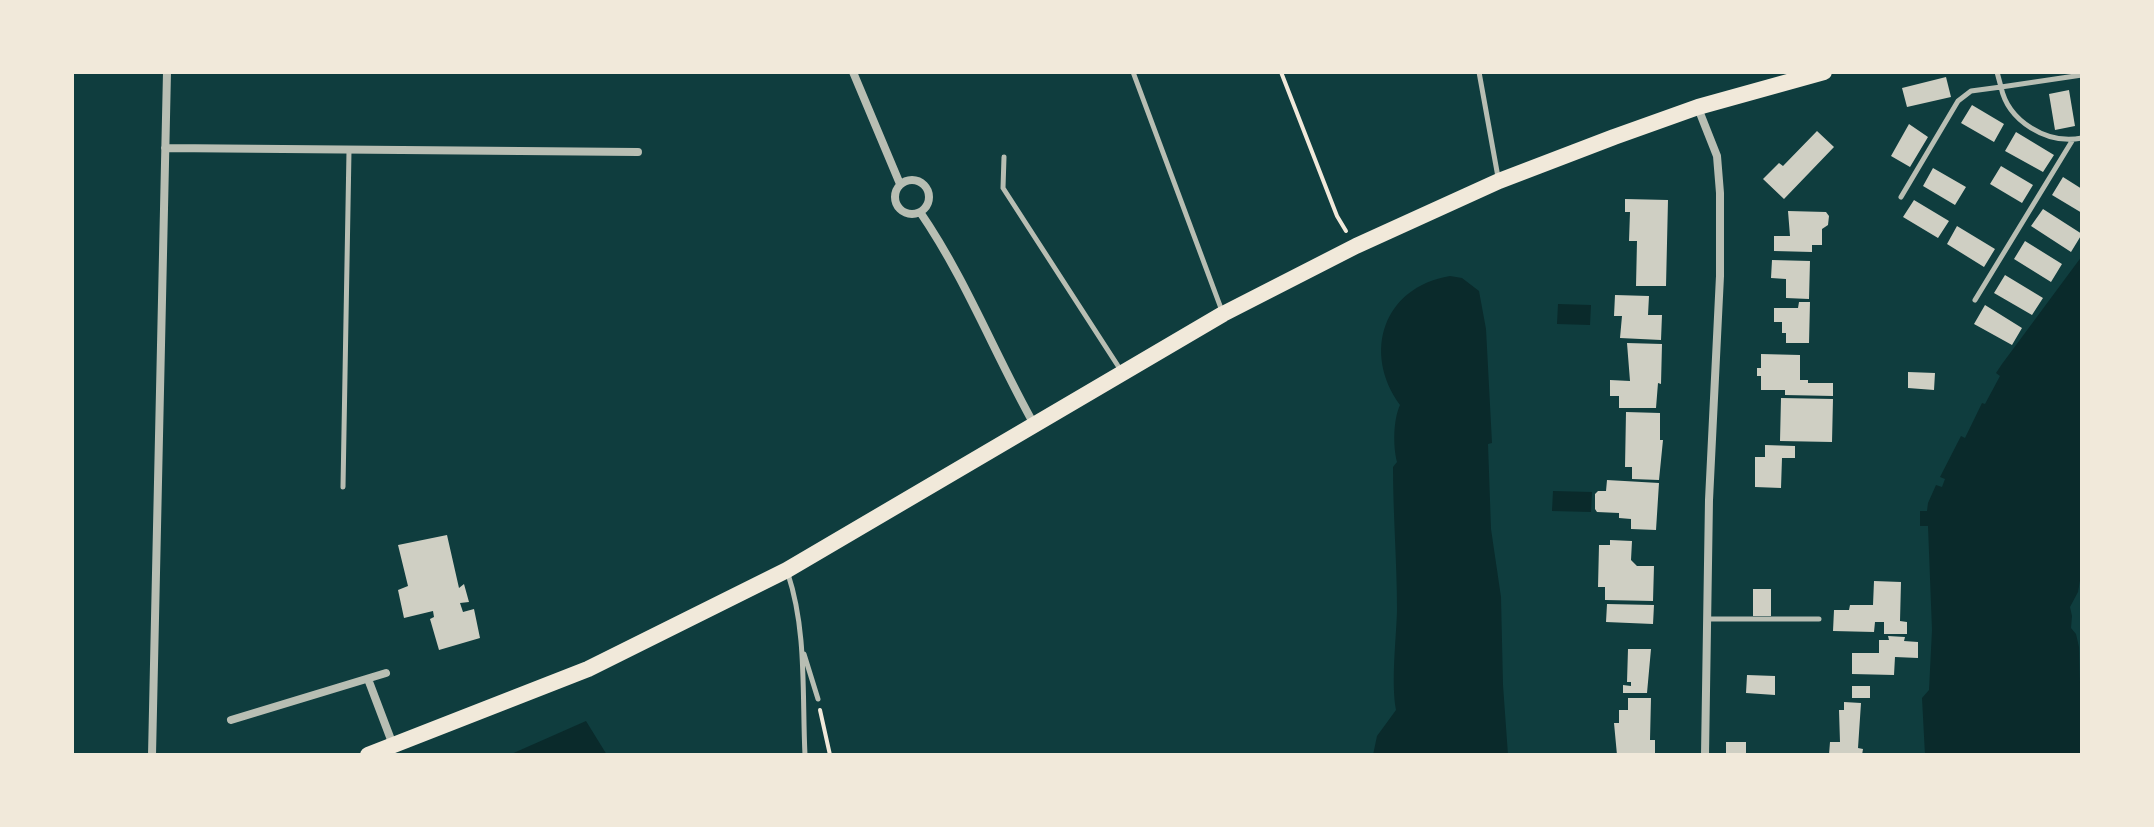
<!DOCTYPE html>
<html>
<head>
<meta charset="utf-8">
<style>
	body { margin:0 }
	#map { position:relative; width:2154px; height:827px; overflow:hidden; background:#0f3d3e; font-family:Overpass,sans-serif }
	canvas { display:block }
	.frame { position:absolute; inset:0; border:74px solid #f1e9da; pointer-events:none }
</style>
</head>
<body>
<div id="map">
<canvas width="2154" height="827"></canvas>
<div class="frame"></div>
</div>
<script>
const g = document.querySelector('canvas').getContext('2d');
g.lineJoin = 'round';
function fill(path, color) {
  g.fillStyle = color;
  g.fill(path, 'evenodd');
}
function strokePath(path, color, width, dash) {
  g.strokeStyle = color;
  g.lineWidth = width;
  g.lineCap = dash ? 'butt' : 'round';
  g.setLineDash(dash || []);
  g.stroke(path);
}
fill(new Path2D(`
	M2082,256v313l-4,23 -8,15 2,9 -1,12 5,6 3,13 3,108h-157l-3,-57 7,-8 3,-60 -4,-104h-8v-15h7l1,-8 8,-18 6,2 3,-8 -5,-2 21,-41 4,2 17,-35 3,1 15,-28 -4,-3 6,-9z
	M1450,276l12,2 17,13 7,38 6,114 -4,1 3,85 10,68 2,88 5,70h-135l4,-19 19,-26c-5,-28 0,-69 1,-99 0,-48 -4,-96 -4,-144l4,-5c-4,-15 -4,-42 3,-57 -38,-52 -17,-118 50,-129z
	M1558,304l33,1 -1,20 -33,-1z
	M1553,491l39,1 -1,20 -39,-1z
	M586,721l21,34h-98z`), '#0a2a2b');
fill(new Path2D(`
	M1946,77l5,20 -44,10 -5,-19z
	M2069,90l6,36 -20,4 -6,-36z
	M1972,105l32,19 -10,18 -33,-19z
	M1909,124l19,13 -18,30 -19,-11z
	M1817,131l17,16 -50,52 -21,-20 16,-16 4,3z
	M2016,132l38,23 -11,17 -38,-21z
	M2001,166l32,19 -11,18 -32,-19z
	M1933,168l33,19 -11,18 -32,-19z
	M2063,177l19,12v24l-30,-18z
	M1625,199l43,1 -2,86h-30l1,-45h-8l1,-29h-5z
	M1914,200l35,21 -11,17 -35,-21z
	M2043,209l39,25 -11,18 -40,-26z
	M1788,211l38,1 3,4 -1,9 -6,4v16h-10v7l-38,-1v-15h16z
	M1957,226l38,23 -11,18 -37,-23z
	M2025,241l37,23 -11,18 -37,-23z
	M1772,260l38,1 -1,38 -23,-1v-19l-15,-1z
	M2005,275l38,23 -11,17 -38,-22z
	M1615,295l34,1 -1,19h14l-1,25 -41,-2 2,-22h-8z
	M1799,302h11l-1,41h-23v-10h-4v-11h-8v-14h24z
	M1985,305l37,23 -10,17 -38,-21z
	M1627,343l35,1 -1,40 -3,-1 -2,25h-37v-12h-9v-16l20,1z
	M1761,354l39,1v25h8v3h25v13l-48,-1v-5h-24v-14h-4v-8h4z
	M1908,372l27,1 -1,17 -26,-2z
	M1781,398l52,1 -1,43 -52,-1z
	M1626,412l34,1v27h3l-4,40 -27,-1v-12h-7z
	M1765,445l30,1v12h-13l-1,30 -26,-1v-30h10z
	M1607,480l52,3 -3,47 -25,-1v-10l-12,-1v-5l-22,-1 -2,-3v-15l3,-3h8z
	M447,535l12,53 5,-4 5,18 -9,1 3,9 11,-3 6,29 -41,12 -9,-31 4,-2 -1,-6 -29,7 -6,-28 10,-4 -10,-41z
	M1610,540l22,1 -1,19 6,6h17l-1,35 -48,-1v-13h-7l1,-42h11z
	M1874,581l27,1 -1,39 7,1v12h-23v-12h-9l-1,10 -41,-1 1,-21h15l1,-5h23z
	M1753,589h18v27h-18z
	M1607,604l47,1 -1,19 -47,-2z
	M1888,636l17,1 -1,4 14,1v16l-23,-1 -1,18 -42,-1v-21h27v-13h10z
	M1628,649h23l-4,44h-24v-8l8,1v-4h-4z
	M1747,675l28,1v19l-29,-2z
	M1852,686h18v12h-18z
	M1628,698h23l-1,42h5v15h-38l-3,-32h5v-13h9z
	M1844,702l17,1 -3,45 5,1 -1,6h-33l1,-13h10l-1,-32h5z
	M1726,742h20v13h-20z`), '#cfcfc3');
strokePath(new Path2D(`
	M1281,72l56,144 9,15
	M820,710l10,45`), '#f1e9da', 4);
strokePath(new Path2D(`
	M1133,72l89,239
	M1479,72l19,105
	M1997,72l4,15 81,-12
	M1004,157l-1,31 117,181
	M1901,197l57,-96 13,-10 30,-4c7,34 46,58 81,51
	M1975,300l97,-159
	M343,487l6,-336
	M788,574c19,57 14,121 17,181
	M1708,619h111
	M804,654l14,45`), '#b8beb3', 5);
strokePath(new Path2D(`
	M853,72l47,112
	M1698,108l19,48 3,37v83l-11,224 -4,255
	M165,148l473,4
	M895 197a17 17 0 1 1 34 0a17 17 0 1 1-34 0Z
	M920,212c46,67 75,143 115,214
	M368,679l25,66
	M231,720l155,-47
	M152,755l15,-683`), '#b8beb3', 8);
strokePath(new Path2D(`
	M368,755l220,-86 199,-99 436,-256 133,-68 143,-65 115,-44 84,-30 126,-35`), '#f1e9da', 16);
</script>
</body>
</html>
